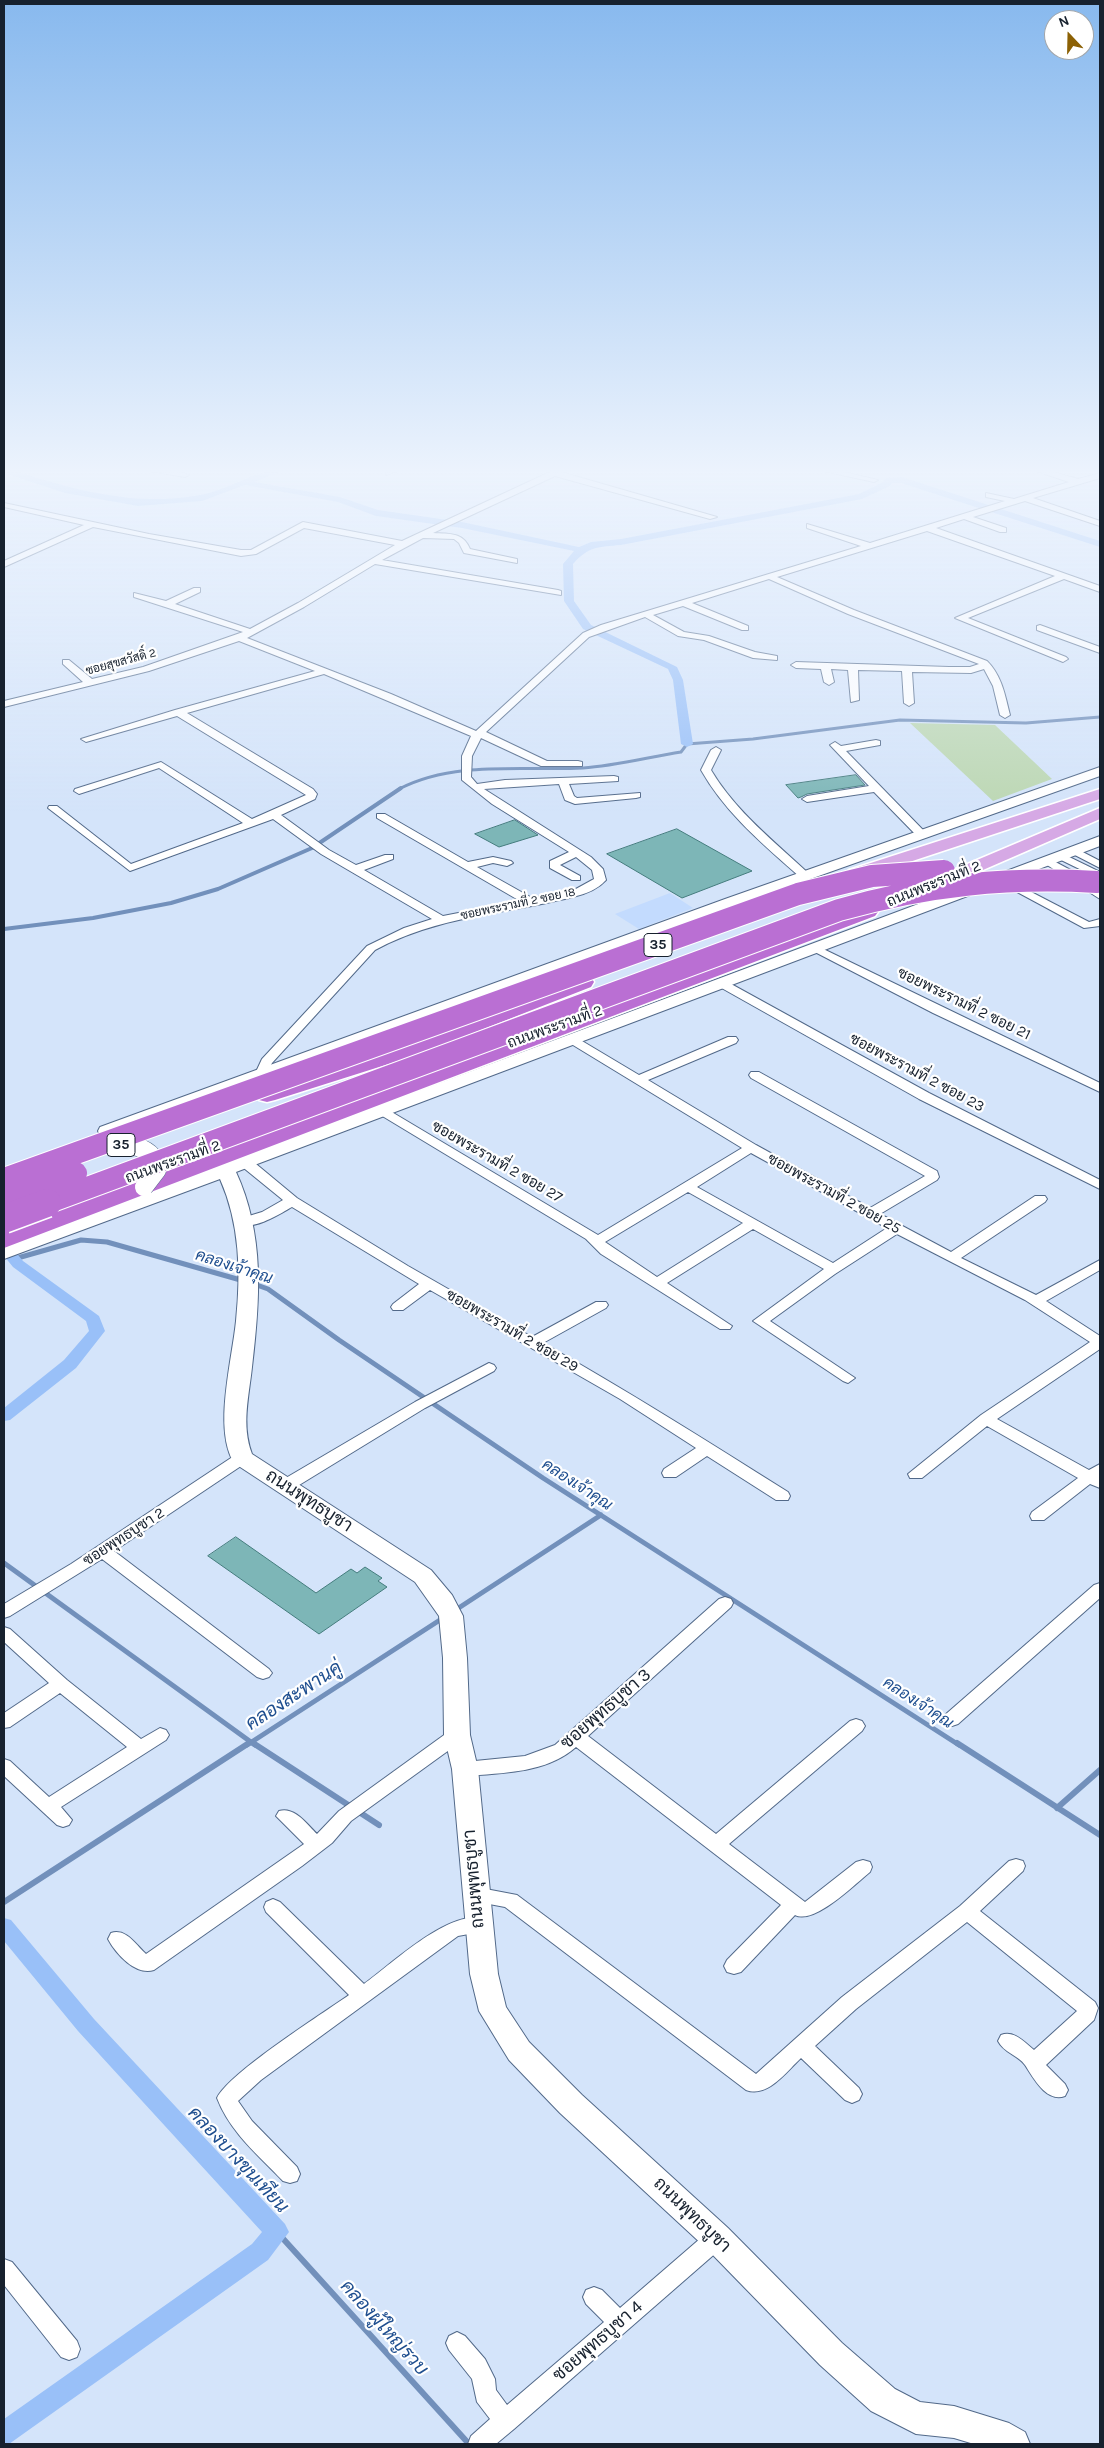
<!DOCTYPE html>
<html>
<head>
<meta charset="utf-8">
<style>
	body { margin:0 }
	#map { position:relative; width:1104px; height:2448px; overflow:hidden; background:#d4e4fa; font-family:Karla,sans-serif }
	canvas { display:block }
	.frame { position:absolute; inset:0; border:5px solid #17212e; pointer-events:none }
	.north { position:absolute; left:1044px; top:10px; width:50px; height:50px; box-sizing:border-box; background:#fff; border:1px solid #a2a6ab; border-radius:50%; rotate:339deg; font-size:14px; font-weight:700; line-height:20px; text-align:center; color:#17212e }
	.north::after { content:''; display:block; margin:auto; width:18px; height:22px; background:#8c6105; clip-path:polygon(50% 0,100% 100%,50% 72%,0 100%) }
</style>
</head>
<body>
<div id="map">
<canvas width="1104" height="2448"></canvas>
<div class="frame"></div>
<div class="north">N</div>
</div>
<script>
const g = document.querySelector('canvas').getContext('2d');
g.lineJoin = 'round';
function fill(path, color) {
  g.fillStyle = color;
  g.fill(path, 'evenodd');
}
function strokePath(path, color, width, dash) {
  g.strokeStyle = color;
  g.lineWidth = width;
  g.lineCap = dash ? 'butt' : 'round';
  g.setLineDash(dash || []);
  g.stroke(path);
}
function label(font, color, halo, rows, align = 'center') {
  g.font = font + ' Karla,Sarabun,sans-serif';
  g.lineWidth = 4.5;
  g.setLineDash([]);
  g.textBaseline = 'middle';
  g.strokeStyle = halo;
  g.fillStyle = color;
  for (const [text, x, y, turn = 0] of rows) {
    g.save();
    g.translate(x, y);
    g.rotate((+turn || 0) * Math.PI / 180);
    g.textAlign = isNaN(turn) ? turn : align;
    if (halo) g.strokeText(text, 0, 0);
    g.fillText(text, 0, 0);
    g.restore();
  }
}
fill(new Path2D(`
	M670,893l23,15 -54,21 -24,-15z`), '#c3dbfe');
fill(new Path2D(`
	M910,723l85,2 57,54 -59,22z`), '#bcd7b3');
strokePath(new Path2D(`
	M399,789c56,-29 124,-18 184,-21 32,-2 66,-11 98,-16l6,-8 66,-5 147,-19 126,3 74,-6`), '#7290bb', 3);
strokePath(new Path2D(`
	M4,929l89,-11 78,-15 47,-14 94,-41 89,-60`), '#7290bb', 4);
strokePath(new Path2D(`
	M14,1259l67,-19 26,2 137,39
	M254,1284l14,5 71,51 204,138 416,267
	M4,1563l251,182
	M454,1611l147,-96
	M247,1745l196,-127`), '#7290bb', 5);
strokePath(new Path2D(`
	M253,1743l126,82
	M957,1743l143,92
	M1057,1808l43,-38
	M4,1902l245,-159
	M277,2232l192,212`), '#7290bb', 6);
fill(new Path2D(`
	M4,470h9c60,20 123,37 187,25 29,-5 54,-25 83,-25l-28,12 85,15 38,13 84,12 117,25 12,-5 30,-3 238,-45 24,-12 3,-4 16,-1 198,64v6l-199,-64h-9l-2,3 -28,13 -241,46c-23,2 -32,1 -48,19l1,37 17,24 86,42 6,13 10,64 -6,3 -6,-3 -8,-64 -5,-11 -85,-40 -19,-28 -1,-37 11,-13 -112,-23 -86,-12 -38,-14 -93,-17 -43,16 -64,5 -73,-13 -61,-20z
	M4,1243l5,1 14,17 76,55 6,15 -29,37 -66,52 -6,1v-13l60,-48 25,-29 -3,-10 -73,-54 -9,-11z
	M4,1918l7,2 83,99 191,205 4,8 -21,28 -259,184h-5v-25l248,-175 10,-12 -184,-201 -74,-90z`), '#99c0f8');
const building = new Path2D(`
	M856,775l9,10 -58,9 -6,3 -3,1 -12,-13z
	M515,820l23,15 -39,12 -24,-13z
	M677,829l75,42 -70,27 -75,-44z
	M236,1537l80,56 35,-24 6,4 8,-6 17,11 -4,3 9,6 -68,47 -111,-78z`);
fill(building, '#7db6b7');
strokePath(building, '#447c7d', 1);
const street = new Path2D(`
	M144,470h30l15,5 -4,2z
	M390,470h11l-15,5v-4z
	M554,470h10l-3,2 156,45 -7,2 -155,-43 -122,57c17,1 30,-1 37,16l47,10v4l-53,-10 -5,-10 -5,-4 -31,-1 -41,22 176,30 3,1v4l-186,-31 -71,43 -57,31 144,56 85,37 107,-98 18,-8 260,-79 -54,-18v-4l63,19 135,-42 -19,-4v-4l28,6 55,-17 -36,-12h13l32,9 22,-6v5l-67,20 67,23v5l-75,-25 -52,16 33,11v4h-6l-36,-13 -28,9 164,58v6l-36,-13 -96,39 98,39 2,2 -5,3 -108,-44 100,-42 -128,-45 -150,46 77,33 133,51c15,15 18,34 23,54l-5,3 -5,-3 -7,-29 -9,-17 -13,4 -59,-1 2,31 -5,3 -5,-3 -2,-32 -44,-1 1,30 -8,2 -3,-32 -17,-1 3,13 -5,3 -5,-3 -3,-13 -25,-1 -5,-3 5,-3 153,5h21l9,-3 -131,-50 -79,-35 -77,24 56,23v4h-6l-59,-24 -30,9 31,17 25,4 46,16 22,4v4l-24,-2 -49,-18 -26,-4 -33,-19 -56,20 -103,95 61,29h31l4,1v4h-41l-60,-28 -9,18 -1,21 6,7 28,-4 109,-4 4,1v4l-49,3 5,12 3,2 63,-5v4l-4,1 -61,6 -10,-4 -6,-16 -75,5 107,68 12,12 3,11c-9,10 -21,14 -33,17 -67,17 -136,19 -198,53l-103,113 -7,14h-8l-2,-3 7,-15 105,-113 37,-18 28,-9 -111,-65 -48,-35 -143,52 -82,-63 1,-2h8l74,58 112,-41 -84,-55 -80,26 -5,-3 1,-2 86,-27 91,57 54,-24 -129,-79 -91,26 -5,-3 94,-29 140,-39 -76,-30 -90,30 -145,36v-6l79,-19 -20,-18v-4h6l23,19 51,-12 100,-35 -109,-35v-4l32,8 28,-13h6v4l-25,12 75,25 48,-26 97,-58 -91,-17 -48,26 -15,2 -148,-29 -89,40v-6l80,-36 -80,-18v-4l145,31 92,16h10l52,-28 99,19zM324,674l147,62 -9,20v24l30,24 77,48 -19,9v7l22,12h8v-4l-20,-11 16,-8 16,13 2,9 -20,11 -42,8 -55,-31 16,-4 14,3 6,-3 -2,-2 -18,-4 -25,5 -83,-48h-8v4l143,83 -77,15 -79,-46 29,-11v-4h-8l-29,10 -27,-15 -48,-35 34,-16 2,-5 -4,-5 -126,-76z
	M819,470h16l43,10 -4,2z
	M1040,625l60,22v6l-63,-23v-4z
	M876,740l4,1v4l-34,6 80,82v4h-8l-44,-45 -67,10 -5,-3 5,-3 62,-10 -39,-41 5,-3 6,4z
	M716,747l5,3 -10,20c25,42 63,71 98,104v4h-8c-37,-33 -75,-64 -100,-108l10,-20z
	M1075,848l25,13v7l-29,-15v-4z
	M1061,853l39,19v7l-43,-21v-4z
	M1048,858l30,16 22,17v8l-56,-36v-4z
	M1010,881l79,41 11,-3v7l-16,2 -78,-42v-4z
	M815,945l285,138v9l-167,-79 -122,-63 -2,-2z
	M722,979l207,114 171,87v9l-181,-90 -201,-113 -2,-3z
	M572,1035l67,40 89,-38h8l2,3 -2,3 -88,37 108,65 114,63 55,-32 -174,-98 -2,-3 2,-3h8l178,99 2,6 -2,3 -57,34 71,38 84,-56h10l2,3 -2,3 -84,56 75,37 64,-35v10l-54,31 54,35v13l-103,70 92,51 11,-6v24l-10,-4 -46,36h-12l-2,-4 2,-4 46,-34 -91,-52 -65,52h-12l-2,-4 73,-59 109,-73 -65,-42 -128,-66 -62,40 -65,47 85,57 -7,5 -5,-2 -90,-60 71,-52 -71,-40 -86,54 65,43 -2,3h-10l-119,-75 -15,-15 -212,-128 6,-4 5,1 213,127 144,-87 -174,-106 -2,-3 2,-3zM751,1153l136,75 -54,35 -136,-76zM688,1192l55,31 -86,54 -52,-35z
	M245,1158l5,1 47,39 111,68 124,71 64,-35h10l2,3 -2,3 -63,35c83,47 164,98 245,149l2,4 -2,4h-12l-69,-44 -31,21h-12l-2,-4 2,-4 32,-21 -76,-49 -190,-109 -27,20h-10l-2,-3 2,-3 26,-20 -127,-77c-14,8 -36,22 -53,18l-2,-3 2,-3 23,-7 21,-12 -43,-35 -2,-3 2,-3z
	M489,1363l5,2 2,3 -2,3 -69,37 -134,82h-12l-2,-4 2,-4 136,-80z
	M242,1453l5,1 3,4 -3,4 -133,89 155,118 3,4 -3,4 -6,2 -6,-2 -155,-118 -92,57 -6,2v-14l67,-40 166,-110z
	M1100,1583v15l-142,126 -6,2 -6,-2 -3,-5 3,-5 148,-129z
	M725,1597l6,2 2,4 -2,4 -143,129 128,98 134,-113 6,-2 6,2 3,5 -3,5 -133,113 76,58 51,-40 7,-2 7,2 2,5 -2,5c-16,13 -56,53 -75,43l-54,57 -7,2 -7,-2 -3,-6 3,-6 54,-55 -205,-158c-29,26 -73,26 -111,29l-6,-2 -3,-5 3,-5 6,-2 60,-6 30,-11 164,-146z
	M4,1627l6,2 57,51 74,59 19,-11 6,2 3,5 -3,5 -105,67 11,13 -3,5 -6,2 -6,-2 -53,-49v-17l6,2 39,36 78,-50 -67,-54 -50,34 -6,1v-15l45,-30 -45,-41z
	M457,1728l6,2 3,5 -3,5 -112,81 -19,22 -30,23 -148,104c-18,6 -38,-16 -46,-31l3,-6c15,-5 25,12 35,21l158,-110 -28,-28 3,-5c15,-5 28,13 38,23l22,-23 112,-81z
	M1016,1859l7,2 2,5 -2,5 -43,40 115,91 3,6 -4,12 -48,45 19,19 3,6 -3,6c-19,7 -32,-19 -40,-31 -7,-10 -21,-12 -27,-24l3,-6c13,-5 23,7 33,15l43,-39 -110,-89 -111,87 -41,37 44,42 3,6 -3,6 -7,3 -7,-3 -44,-42c-15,14 -33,40 -55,32l-241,-183 -37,-7 -2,-5 2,-5 7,-3 42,8 239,179 86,-77 118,-91 49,-45z
	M273,1899l7,3 84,82c28,-20 86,-76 121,-65l3,6 -3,6 -27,5 -197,144 -23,21 14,20 45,46 3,7 -3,7 -7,2 -7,-2c-25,-26 -53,-49 -66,-83 12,-25 105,-84 132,-103l-83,-83 -2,-5 2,-5z
	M717,2228l8,3 3,7 -3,7 -211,184 -18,15h-28l3,-8 19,-17 -13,-17 -5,-23 -23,-29 -3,-7 3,-7 8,-4 8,4 20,23 10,20 1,11 11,15 97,-83 -18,-18 -3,-7 3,-7 8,-3 8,3 18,18 89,-77z
	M4,2259l8,3 65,79 3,8 -3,8 -8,3 -8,-3 -57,-72z`);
const secondary = new Path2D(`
	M1100,767v9l-363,129 -623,230h-14l-2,-4 2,-4 625,-228z
	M1100,836v10l-864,326c29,63 24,128 16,195 -3,29 -11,58 0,87l179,116 21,25 11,21 4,42 3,77 8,34 20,205 8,33 23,35 53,53 146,133 114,115 53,46 25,13 34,4 55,17 16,9 5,12h-56l-20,-6 -38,-4 -45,-23 -51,-46 -114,-117 -146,-135 -51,-53 -30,-49 -9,-37 -18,-205 -8,-34 -1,-77 -4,-42 -24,-34 -181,-119c-21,-34 -2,-102 2,-142 5,-48 4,-97 -16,-142l-216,80v-13z`);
const primary = new Path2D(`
	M1100,789v10l-239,79h-12l-3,-4 3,-4z
	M1100,808v11l-163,71h-12l-3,-4 3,-4z`);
const highway = new Path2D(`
	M868,906l7,2 3,4 -3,4 -871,332v-17z
	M583,976l8,1 3,5 -3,5 -174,68 -142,45 -8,2 -8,-2 -4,-5 4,-5 142,-45z`);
strokePath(street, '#526989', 2);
strokePath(secondary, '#526989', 2);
strokePath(primary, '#fff', 3);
strokePath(highway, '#fff', 3);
fill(street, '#fff');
fill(secondary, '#fff');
fill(primary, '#d6a9e5');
fill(highway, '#ba6fd3');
const secondaryBridge = new Path2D(`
	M105,1144c21,0 50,0 52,26l-13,17`);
const highwayBridgeFar1 = new Path2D(`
	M4,1179l794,-285 74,-18 72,-5
	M4,1200l72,-27
	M44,1204l795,-294c88,-25 167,-33 258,-28`);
const highwayBridge = new Path2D(`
	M4,1219l43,-16`);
strokePath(secondaryBridge, '#526989', 19, []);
strokePath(highwayBridgeFar1, '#fff', 24, []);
strokePath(highwayBridge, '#fff', 31, []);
strokePath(secondaryBridge, '#fff', 18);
strokePath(highwayBridgeFar1, '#ba6fd3', 22);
strokePath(highwayBridge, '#ba6fd3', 28);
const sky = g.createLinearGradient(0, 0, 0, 813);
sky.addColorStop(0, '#88b9ee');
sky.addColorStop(0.58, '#ecf3fd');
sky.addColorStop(1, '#ecf3fd00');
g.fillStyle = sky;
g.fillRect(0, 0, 1104, 813);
label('12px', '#17212e', '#fff', [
	["ซอยสุขสวัสดิ์ 2",121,662,-15],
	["ซอยพระรามที่ 2 ซอย 18",518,904,-12]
]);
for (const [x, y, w] of [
	[658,945,28],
	[121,1145,28]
]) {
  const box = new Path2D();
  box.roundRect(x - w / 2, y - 11.5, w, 23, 4);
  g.fillStyle = '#fff';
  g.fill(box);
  strokePath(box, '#17212e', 1);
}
label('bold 14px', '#17212e', null, [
	["35",658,945],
	["35",121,1145]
]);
label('15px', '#17212e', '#fff', [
	["ถนนพระรามที่ 2",934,884,-22],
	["ซอยพระรามที่ 2 ซอย 21",964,1004,26],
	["ถนนพระรามที่ 2",555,1027,-20],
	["ซอยพระรามที่ 2 ซอย 23",917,1073,28],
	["ถนนพระรามที่ 2",173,1162,-20],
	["ซอยพระรามที่ 2 ซอย 27",497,1162,30],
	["ซอยพระรามที่ 2 ซอย 25",834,1194,29],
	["ซอยพระรามที่ 2 ซอย 29",512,1331,30],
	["ซอยพุทธบูชา 2",124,1537,-33]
]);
label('italic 16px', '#1e4e8f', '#fff', [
	["คลองเจ้าคุณ",234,1267,18],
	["คลองเจ้าคุณ",577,1485,33],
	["คลองเจ้าคุณ",918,1703,33]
]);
label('18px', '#17212e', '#fff', [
	["ถนนพุทธบูชา",309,1501,33],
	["ซอยพุทธบูชา 3",606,1709,-41],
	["ถนนพุทธบูชา",474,1879,-95],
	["ถนนพุทธบูชา",692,2215,44],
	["ซอยพุทธบูชา 4",598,2341,-41]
]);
label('italic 19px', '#1e4e8f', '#fff', [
	["คลองสะพานคู่",294,1696,-33],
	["คลองบางขุนเทียน",238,2160,47],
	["คลองผู้ใหญ่รวบ",384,2328,48]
]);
</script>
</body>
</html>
